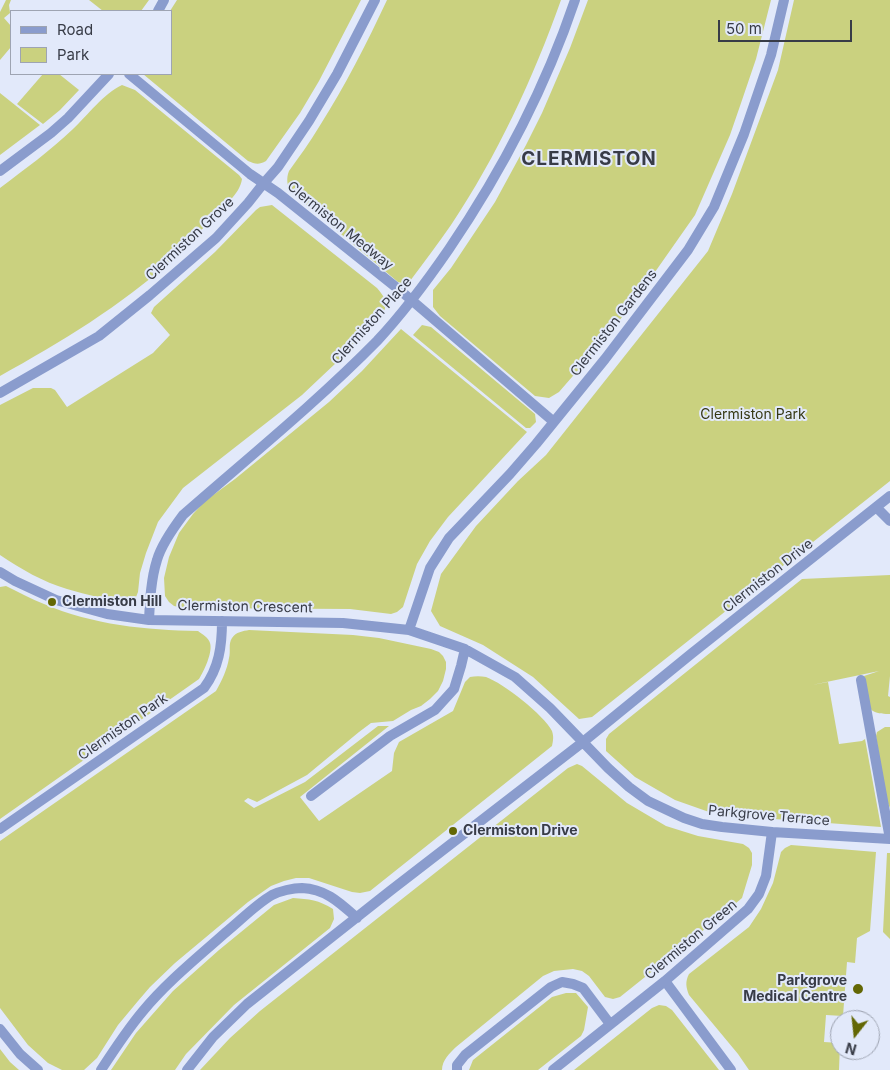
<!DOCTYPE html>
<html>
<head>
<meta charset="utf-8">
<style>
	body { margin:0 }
	#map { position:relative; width:890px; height:1070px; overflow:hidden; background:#e2e9fa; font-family:Inter,sans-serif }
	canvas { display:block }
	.legend { position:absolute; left:10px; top:10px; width:162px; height:65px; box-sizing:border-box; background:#e2e9fa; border:1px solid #9ea4b2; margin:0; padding:6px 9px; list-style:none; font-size:15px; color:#383c47 }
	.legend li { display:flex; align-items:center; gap:10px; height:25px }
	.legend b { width:25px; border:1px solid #9ea4b2 }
	.north { position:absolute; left:830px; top:1010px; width:50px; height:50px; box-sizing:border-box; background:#e2e9fa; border:1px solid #9ea4b2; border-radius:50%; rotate:196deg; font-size:14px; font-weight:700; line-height:20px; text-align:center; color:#383c47 }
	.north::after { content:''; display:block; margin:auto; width:18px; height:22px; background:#636704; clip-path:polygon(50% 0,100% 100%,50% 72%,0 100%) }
	.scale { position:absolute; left:718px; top:20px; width:134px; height:22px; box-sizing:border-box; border:2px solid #383c47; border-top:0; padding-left:6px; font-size:15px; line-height:18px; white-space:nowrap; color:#383c47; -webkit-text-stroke:4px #e2e9fa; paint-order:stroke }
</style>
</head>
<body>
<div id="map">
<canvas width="890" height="1070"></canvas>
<ul class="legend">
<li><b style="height:6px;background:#8a9ccd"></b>Road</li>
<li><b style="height:14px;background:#cad17f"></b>Park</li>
</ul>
<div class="north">N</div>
<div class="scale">50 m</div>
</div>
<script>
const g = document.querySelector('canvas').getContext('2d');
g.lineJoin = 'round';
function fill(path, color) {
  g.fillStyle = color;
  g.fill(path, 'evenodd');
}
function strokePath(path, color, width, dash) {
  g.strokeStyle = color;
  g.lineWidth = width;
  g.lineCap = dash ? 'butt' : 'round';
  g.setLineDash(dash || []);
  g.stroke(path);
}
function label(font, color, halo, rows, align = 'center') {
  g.font = font + ' Inter,sans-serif';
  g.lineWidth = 4;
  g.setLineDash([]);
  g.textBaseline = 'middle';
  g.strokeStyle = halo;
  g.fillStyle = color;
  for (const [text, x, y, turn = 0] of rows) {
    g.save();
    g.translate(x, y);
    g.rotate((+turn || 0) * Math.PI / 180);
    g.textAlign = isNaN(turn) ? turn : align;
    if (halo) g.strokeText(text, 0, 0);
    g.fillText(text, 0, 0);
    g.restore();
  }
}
fill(new Path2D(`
	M6,0h5l-2,5 1,8 -6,5 7,8v21l-11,13v-48z
	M89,0h60l-8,11h-38z
	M177,0h184l-42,81 -19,32 -34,48c-7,4 -11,3 -18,0l-105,-87h28v-63h-1z
	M387,0h174c-28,79 -64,156 -110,225 -13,19 -27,37 -41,56l-3,3 -9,-2 -107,-90c-4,-6 -5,-14 -2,-21 10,-14 21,-29 30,-44 26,-41 48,-84 68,-127z
	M588,0h183l-15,59 -16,47 -10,29 -35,80 -40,57 -44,60 -52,60 -10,6 -14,-2 -95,-80 -7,-9v-17l18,-22 44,-66 31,-57 16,-32 28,-65z
	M794,0h96v481l-298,236 -13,2 -46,-42 -50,-32 -43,-19 -9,-15 10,-37 35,-48 42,-45 28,-26 162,-204 24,-57 46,-124z
	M43,74h16l20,16 -19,20 -17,14 -26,-20z
	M122,85l13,5 104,85 3,4c-2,15 -19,28 -29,39 -13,13 -26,28 -40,41 -52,47 -112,83 -173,117v-188c25,-19 50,-37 73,-59 14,-13 31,-36 49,-44z
	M0,93l40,32 -40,30z
	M272,205l105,83c7,8 12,15 6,25l-46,49 -35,33 -119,93 -25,34 -12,31 -6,20 -2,19 -4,10 -6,2c-20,-5 -41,-9 -61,-15 -24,-7 -46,-20 -67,-34v-150l33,-17h18l4,2 12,17 86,-54 17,-18 -19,-22 3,-6 61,-55 41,-42 4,-3z
	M422,325l9,2 104,87 1,8 -6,6h-4l-113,-93z
	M401,329l126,103 -79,85 -18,24 -13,23 -14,43 -6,5 -6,2 -41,-5 -166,-1 -10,-2 -5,-4 -4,-6 -1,-18 5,-21 10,-24 14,-19 12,-13 30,-22 94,-77 33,-31z
	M890,575v101l-2,20 2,1v17c-5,0 -12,0 -17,-3 -7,-4 -8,-27 -9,-35l15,-5 -67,14 16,-3 11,62 23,-3 3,-2 16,88 -133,-10 -39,-5 -34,-12 -40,-23 -29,-26v-12l3,-5 193,-155z
	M6,586c13,6 25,13 38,18 49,21 102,26 154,27 4,3 11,7 12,12 3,9 -6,28 -11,36l-199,140v-232z
	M249,630l104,5 26,3 52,11 8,3 4,4 3,6v7l-3,12 -5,10 -8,8 -9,7 -10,4 -18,11 -22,2 -12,9 -52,43 -50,27 -9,-4 -4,3 10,7 51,-26 73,-56h11l-89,71 19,24 73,-50 2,-18 5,-11 54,-31 12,-29 5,-5c5,-1 11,-1 16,0 17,6 58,38 66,54 2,6 1,10 0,15l-182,145 -10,2 -8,-1 -43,-14h-13l-12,3 -13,5 -23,16 -73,61 -25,24 -12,14 -20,24 -21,33 -13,12h-22l-14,-7 -20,-18 -28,-37v-167l216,-150c6,-11 11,-21 13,-33 2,-7 -1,-14 3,-20 4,-6 11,-7 17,-8z
	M885,727h5v81l-4,-9 -10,-63 1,-4z
	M577,764l5,2 45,37 39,23 32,10 45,8 6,4 3,5v12l-10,33 -37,31 -85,68 -7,2 -8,-2 -16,-21 -7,-5 -9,-2 -19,2 -11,5 -87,71c-6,6 -14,13 -14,23h-242l30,-32 30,-27 308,-243z
	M791,845l85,7 -6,79 -13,7 -2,25 -8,-1 -4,54 -17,-1 -2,27 16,1 -1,27h-90l-11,-16 -49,-59c-3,-8 -4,-13 0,-21l60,-47 12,-18 12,-26 8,-31 4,-4z
	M887,853h3v86l-7,-7z
	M293,898c16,1 26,2 40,11l1,10 -4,9 -96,77 -48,49 -11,16h-64l25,-37 37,-42 46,-41 55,-45z
	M566,993h10l12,14 -4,23 -3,6 -43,34h-69l4,-10 79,-63z
	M659,1005l7,1 6,4 47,60h-145l78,-62z
	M0,1049l10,13 9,8h-19z`), '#cad17f');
strokePath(new Path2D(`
	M158,11l6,-11
	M129,74l121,100 28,19 124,99 152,130
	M0,171l51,-38 17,-15 41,-44
	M0,393l99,-57 51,-41 66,-57 32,-35 15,-19 15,-17 31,-46 28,-47 38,-74
	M877,508l13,13
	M0,572l15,9 41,19 51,14 42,6 194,3 66,7 56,19 50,28 35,31 58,60 21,19 19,14 36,17 18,6 20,3 50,5 118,7
	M149,620c1,-20 2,-41 8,-60 4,-14 17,-33 26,-45 65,-57 133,-112 194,-174 27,-29 50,-60 72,-92 53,-78 96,-160 126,-249
	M409,630l21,-62 19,-30 61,-64 26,-30 69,-85 83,-109 26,-43 30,-73 27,-79 13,-55
	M861,680l29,159
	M311,796l79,-60 45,-26 19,-21 7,-23 4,-17
	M0,829l204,-141c15,-20 18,-42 18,-67
	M665,981l66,89
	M0,1029l20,25 18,16
	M101,1070c13,-20 26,-40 42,-59 24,-29 54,-53 82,-78 15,-12 30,-28 47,-38 8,-4 21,-7 30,-7 24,1 38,15 55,30
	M187,1070l26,-33 34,-33 143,-113 193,-149 108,-88 199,-158
	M457,1070v-5l8,-10 86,-68 11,-5 11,2 10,4 27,36
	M553,1070l112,-89 83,-72 11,-15 7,-18 6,-44`), '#8a9ccd', 10);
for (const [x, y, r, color] of [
	[52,602,5,"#636704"],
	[453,831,5,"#636704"],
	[858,989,6,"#636704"]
]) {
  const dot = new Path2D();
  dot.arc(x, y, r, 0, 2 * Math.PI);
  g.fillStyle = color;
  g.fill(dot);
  strokePath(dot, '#e2e9fa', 2);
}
label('14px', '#383c47', '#e2e9fa', [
	["Clermiston Medway",340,226,39],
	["Clermiston Grove",190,239,-43],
	["Clermiston Place",372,321,-48],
	["Clermiston Gardens",614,323,-52],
	["Clermiston Drive",768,576,-38],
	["Clermiston Crescent",245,607,1],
	["Clermiston Park",123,727,-35],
	["Parkgrove Terrace",769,816,5],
	["Clermiston Green",691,940,-40]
]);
label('14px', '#363814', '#e2e9fa', [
	["Clermiston Park",753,415]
]);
label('bold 14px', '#383c47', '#e2e9fa', [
	["Clermiston Hill",62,602],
	["Clermiston Drive",463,831],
	["Parkgrove",847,981,"right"],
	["Medical Centre",847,997,"right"]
], 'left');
g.letterSpacing = '1px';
label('bold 19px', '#383c47', '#e2e9fa', [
	["CLERMISTON",589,159]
]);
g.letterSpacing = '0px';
</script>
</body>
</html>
